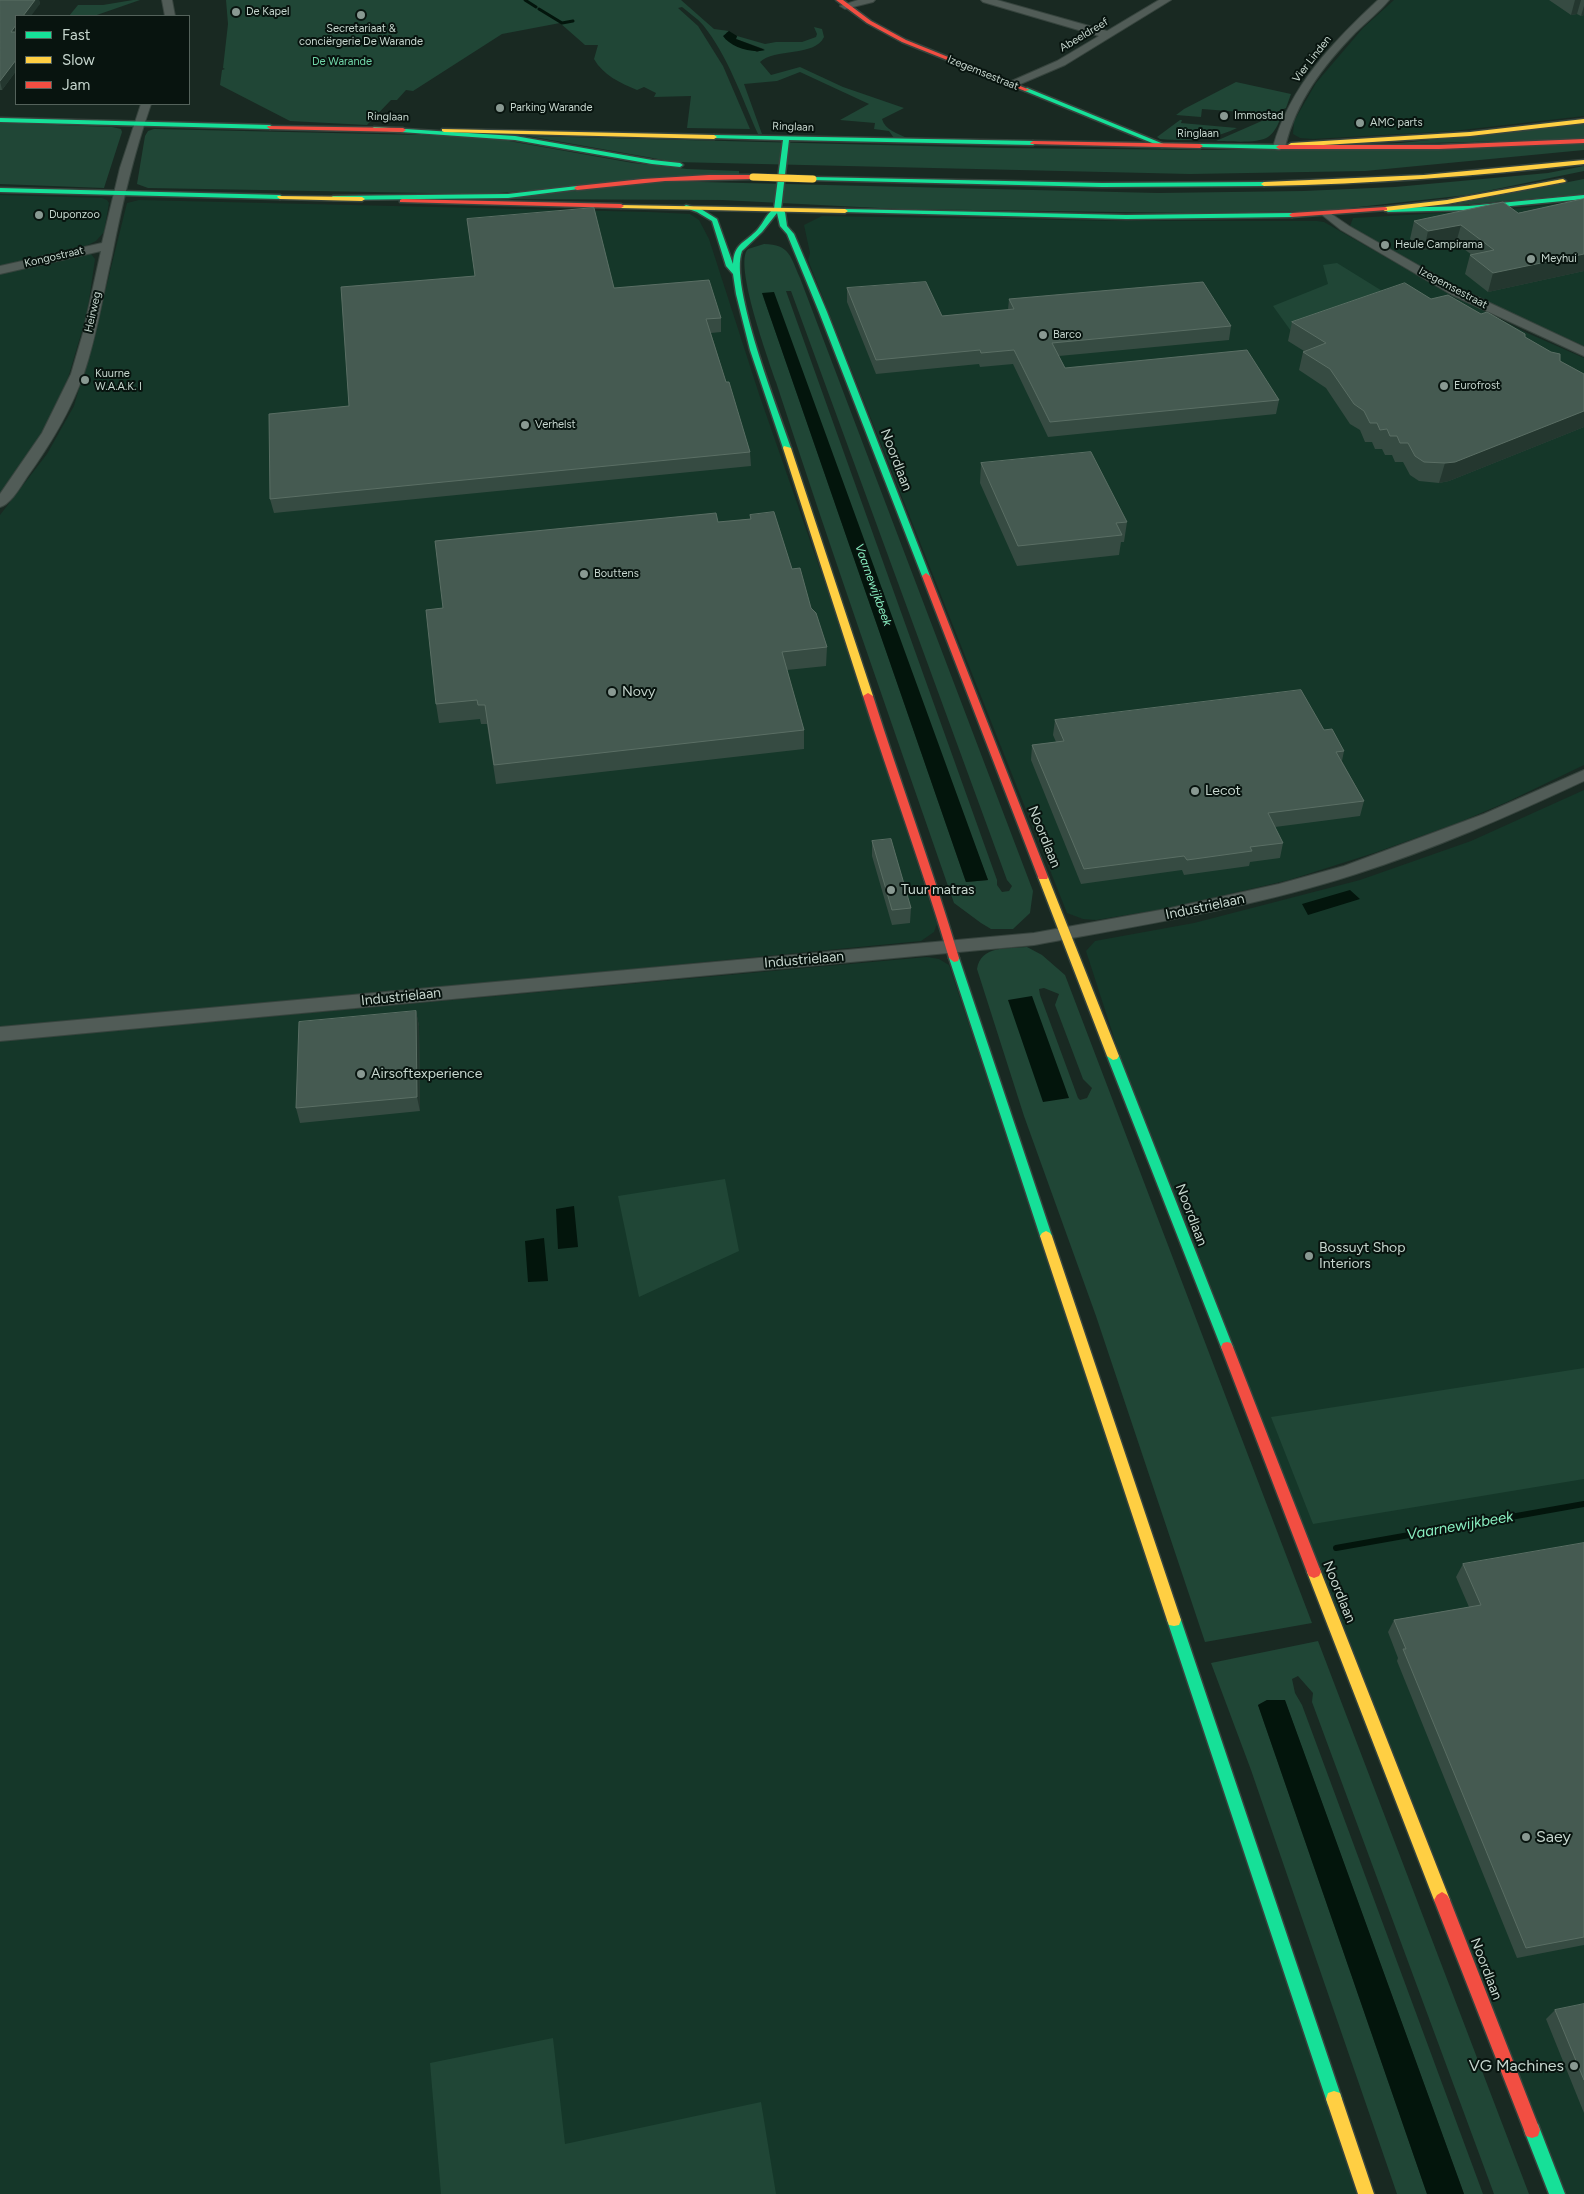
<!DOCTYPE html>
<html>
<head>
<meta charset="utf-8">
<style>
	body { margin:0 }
	#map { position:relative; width:1584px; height:2194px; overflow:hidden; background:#192922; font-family:Figtree,sans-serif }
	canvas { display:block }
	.legend { position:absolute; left:15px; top:15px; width:175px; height:90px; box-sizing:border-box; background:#08140f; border:1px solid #54625b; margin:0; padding:6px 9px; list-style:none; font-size:15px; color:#c6d6ce }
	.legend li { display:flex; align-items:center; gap:10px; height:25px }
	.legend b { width:25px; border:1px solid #54625b }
</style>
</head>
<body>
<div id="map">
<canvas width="1584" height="2194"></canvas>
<ul class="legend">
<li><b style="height:6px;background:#16e098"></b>Fast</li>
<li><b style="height:6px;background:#ffcf43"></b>Slow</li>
<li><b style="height:6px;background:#f24e42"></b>Jam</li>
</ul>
</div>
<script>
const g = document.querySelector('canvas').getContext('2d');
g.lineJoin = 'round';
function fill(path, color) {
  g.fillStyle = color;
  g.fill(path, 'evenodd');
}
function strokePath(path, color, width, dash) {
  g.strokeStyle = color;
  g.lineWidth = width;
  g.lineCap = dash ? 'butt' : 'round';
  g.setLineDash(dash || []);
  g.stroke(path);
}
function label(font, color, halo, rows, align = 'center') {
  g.font = font + ' Figtree,sans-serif';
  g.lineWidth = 4;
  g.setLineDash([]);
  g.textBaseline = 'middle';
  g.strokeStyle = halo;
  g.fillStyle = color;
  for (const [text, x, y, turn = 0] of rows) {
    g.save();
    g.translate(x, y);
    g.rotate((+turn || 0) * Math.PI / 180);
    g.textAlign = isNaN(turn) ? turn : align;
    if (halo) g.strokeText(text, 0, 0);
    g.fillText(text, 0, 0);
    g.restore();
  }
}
fill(new Path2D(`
	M1394,0h190v116l-131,15 -140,8 -13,-1 -7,-4 1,-13 22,-38 47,-55z
	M0,195l102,3 5,2 2,3 -5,29 -8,9 -8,4 -88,21z
	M139,200l510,12 41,2 9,6 10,19 50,155 70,201 108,329 -3,8 -13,9 -600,58 -321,28v-512l47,-61 27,-48 18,-62 35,-141z
	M1584,201v145l-98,-43 -131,-72 -5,-5 3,-8 159,-9z
	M822,216l302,5h193l7,1 118,67 83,43 59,26v407l-77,37 -47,20 -83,30 -88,28 -120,28 -73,12 -13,-1 -16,-6 -259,-653 2,-7 -6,-28z
	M83,254h8l4,5 -8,55 -19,64 -27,57 -31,47 -10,12v-221z
	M1584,790v1404h-21l-434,-1110 -43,-133 9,-10 99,-18 166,-43 111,-39z
	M927,957l12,2 10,6 409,1229h-1358v-1153z`), '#153729');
fill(new Path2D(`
	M133,0h7l-46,16h-25l9,-11h25z
	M226,0h455l33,29 15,2 -3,2 31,19 7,-3 -28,-10 1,-3 28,8 11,-2h26l14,-5 1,-3 -3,-7 8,2 2,8c-9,20 -50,11 -64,25l11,13 29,-8 43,20 61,21 -22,11c3,11 15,14 25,19h-13l-5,-7 -15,-2 1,-6 -35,-3 29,-16 -69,-32 -23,9 -33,3 18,50h-4c-16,-36 -30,-78 -55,-109 -6,-7 -14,-12 -21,-18l-4,1 20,18 25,40 27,63 -63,-1 4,-32 -37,1 2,-4 -12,-6 -7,3c-17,-7 -34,-15 -43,-31l4,-14h-13l-25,-22 -58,11 -89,57 -7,-1 -9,10h-6l-24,25 -77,-4 -70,-36 2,-15 3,-1 -2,-1 5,-44z
	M1236,82l55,12 -5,14 -32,13v-8l-52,-4 -1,8 -25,-2 8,-6z
	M1280,113h3c-4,8 -7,19 -15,24 -10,7 -39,4 -52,4z
	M1180,120h2l-1,3 56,5c-28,13 -47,13 -77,11l-3,-2z
	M0,123l112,4 9,2 1,3 -18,56 -104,-4z
	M1584,124v15l-193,5z
	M154,129l268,6 70,3 141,25 54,6 52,2v3l-254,20 -337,-6 -11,-4 8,-48 3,-5z
	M528,136l471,12 207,2 378,-6v6l-219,21 -175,3 -515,-12z
	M1584,166v5l-117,24 -145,16 -131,2 -292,-4 -177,-9 -227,-1 166,-18 497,12 145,-2 92,-4 153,-14z
	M1584,179v15l-145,13z
	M764,244c26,0 27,14 36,34l233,613 -3,22 -17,16h-22l-10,-6 -27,-20 -6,-17c-58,-168 -117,-335 -172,-504 -7,-21 -43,-119 -28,-133zM786,291h5l216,589 5,6 -3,5 -7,1 -5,-7v-5zM762,293l226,587 -22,2z
	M1337,263l63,39 -104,36 -23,-32 55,-22 -5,-19z
	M1027,947l15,8 23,20 247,648 -107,19 -109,-326 -72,-200 -47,-147c4,-24 30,-20 50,-22zM1044,988l15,6 -4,11 28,74 9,9 -5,10 -7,2 -2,-2 -38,-103 -1,-6z
	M725,1179l14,72 -100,46 -21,-101z
	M1584,1368v111l-271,45 -42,-107z
	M1318,1641l211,553h-35l-182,-492 1,-9 -15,-17 -6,3 3,14 7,12 181,489h-19l-179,-493 -18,-1 -9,5 169,489h-30l-146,-424 -40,-107z
	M553,2038l12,106 196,-42 15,92h-335l-11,-131z`), '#204636');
fill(new Path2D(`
	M729,31l8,5 -1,3 29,11c-12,4 -35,-3 -42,-14z
	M774,292l214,588 -22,2 -204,-589z
	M1350,890l10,9 -52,16 -6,-11z
	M1032,996l37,102 -26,4 -35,-102z
	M574,1206l4,41 -20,2 -2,-40z
	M544,1238l4,43 -20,1 -3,-41z
	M1267,1700h18l179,494h-37l-169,-489z`), '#03150c');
strokePath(new Path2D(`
	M525,0l11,7
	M539,9l23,14 11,-2`), '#03150c', 3);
strokePath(new Path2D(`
	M1336,1548l248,-44`), '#03150c', 6);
const street = new Path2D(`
	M162,0h10l3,16h-10z
	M858,0h17l-2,2 -28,7 -5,-3z
	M981,0h16l110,31 52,-31h12l-106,65 -54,23 -5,-3 1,-2 50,-22 42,-25 -116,-34z
	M1378,0h11c-10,12 -23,22 -34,33 -32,33 -59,68 -70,114l-6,3 -4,-1 -2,-2c17,-61 60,-105 105,-147z
	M141,104h10c-17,49 -29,100 -39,151 -9,39 -15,80 -28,118 -13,38 -34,72 -57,104 -6,9 -16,27 -27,30v-13l42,-61 29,-59 12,-41 18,-82 -101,23v-8l102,-23 18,-75z
	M1327,211l22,15 111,63 124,58v9l-132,-61 -111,-65 -20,-16z
	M1584,770v11c-75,35 -150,68 -228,93 -105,34 -214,51 -322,71l-1034,96v-14l1034,-94 132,-24 113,-25 65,-18 140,-52z`);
const fast = new Path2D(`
	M1027,88l139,57 1,1 -5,1 -137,-56 -1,-1z
	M0,118l270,7 3,2 -3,2 -270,-7z
	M374,127l141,9 137,24 28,3 3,2 -3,2 -28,-3 -137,-24 -143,-10 -1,-1z
	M714,135l319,6 3,2 -3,2 -244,-5 -8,69 4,3 2,14 7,8 33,78 103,264 -1,2 -3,1 -4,-3 -103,-264 -32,-78 -7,-8 -3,-13 -15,19 -20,19c-13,35 36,158 49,197l-4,2 -4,-2 -33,-98 -14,-56 -3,-20 -7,-8 -14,-45 -15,-9 -14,-5 3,-2 15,4 16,10 16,45c1,-22 13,-21 25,-35 6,-7 8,-15 16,-20l9,-69 -71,-2 -1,-1z
	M1200,144l79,1 3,2 -3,2 -81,-2v-2z
	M813,177l289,6 162,-1 3,2 -3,2 -162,1 -291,-7v-2z
	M577,186l2,1v2l-71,9 -175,2 -3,-2 3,-2 175,-2z
	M0,188l280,7 3,2 -3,2 -280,-7z
	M1584,195v4l-115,11 -81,2 -3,-2 3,-2 81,-2z
	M845,209l281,6 166,-2 3,2 -3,2 -166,2 -283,-7v-2z
	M954,954l5,4 93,278 -2,3h-8l-2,-3 -91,-278z
	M1113,1052l6,4 114,291 -2,4 -4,1 -4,-1 -2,-4 -114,-291z
	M1174,1614l5,1 2,5 161,479 -2,6 -6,2 -6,-2 -2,-6 -159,-479 2,-5z
	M1532,2122l6,2 27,70h-16l-25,-64 2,-6z`);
const slow = new Path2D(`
	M1584,119v4l-114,13 -179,11 -3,-2 3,-2 179,-11z
	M442,129l272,6 3,2 -3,2 -270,-7 -2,-1z
	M1584,160v4c-106,12 -213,20 -320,22l-3,-2 3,-2 160,-7z
	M1563,179l3,2 -1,1 -118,22 -62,7 -3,-2 3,-2 62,-7z
	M278,196l84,1 3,2 -3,2 -82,-2 -3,-2z
	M619,205l226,4 3,2 -3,2 -224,-5 -2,-1z
	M784,446l7,2 82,248 -2,2h-6l-2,-2 -80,-248z
	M1043,874l5,3 71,179 -2,3 -4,1 -6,-4 -69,-179z
	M1046,1231l4,2 2,3 129,384 -2,5 -5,1 -5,-1 -2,-5 -127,-384 2,-3z
	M1314,1566l5,2 2,4 129,328 -3,5 -5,3 -5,-3 -3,-5 -127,-328 2,-4z
	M1334,2091l6,2 2,6 32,95h-16l-32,-95 2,-6z`);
const jam = new Path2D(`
	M836,0h7l28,21 35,19 124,50 -5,1 -123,-49 -35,-19z
	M268,126l135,2 3,2 -3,2 -133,-3 -3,-2z
	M1584,139v4l-145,6h-160l-3,-2 3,-2h160z
	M1033,141l167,3 3,2 -3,2 -169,-4 -1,-1z
	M709,175h44l3,2 -3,2 -88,2 -88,9 -3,-2 3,-2 66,-7z
	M402,199l219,5 3,2 -3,2 -221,-6v-2z
	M1385,207l2,1v2l-95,7 -3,-2 3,-2z
	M926,573l4,3 118,301 -1,2h-8l-1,-2 -116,-301z
	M868,693l5,3c28,88 60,174 86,262l-1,3 -4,1 -5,-4c-26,-88 -58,-174 -86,-262z
	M1227,1342l4,1 2,4 88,225 -2,4 -5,2 -5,-2 -2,-4 -86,-225 2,-4z
	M1442,1892l5,3 3,5 90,230 -2,6 -6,2 -6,-2 -2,-6 -90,-230 3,-5z`);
strokePath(street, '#37443e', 2);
strokePath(fast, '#37443e', 3);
strokePath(slow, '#37443e', 3);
strokePath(jam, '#37443e', 3);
fill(street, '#515c57');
fill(fast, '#16e098');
fill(slow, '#ffcf43');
fill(jam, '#f24e42');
const slowBridge = new Path2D(`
	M753,177l60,2`);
strokePath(slowBridge, '#37443e', 8, []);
strokePath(slowBridge, '#ffcf43', 7);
fill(new Path2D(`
	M0,0h39l1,4 -24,12v55l-14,19h-2z
	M1549,0h35v15l-3,1 -4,-2 -6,1z
	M1584,199v72l-96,21 -23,-18 5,-19h2l-16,-12 -32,7 -14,-11 4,-18 104,-8z
	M467,219l147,69 107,30v14l-10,1 15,49 24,70 1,14 -477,47 -4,-14 79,-93 126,-130z
	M847,288l95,28 66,-6 1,-11 222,27 -2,14 -170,16 6,12 214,32 -3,14 -228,23 -35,-73 -33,3 -1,-3 -103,10 -29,-72z
	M1431,299l50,15 44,23 35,24 24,13v53l-135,54 -10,2 -20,-2 -9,-6 -7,-13h-8l-3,-7h-7l-3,-6h-7l-3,-7h-7l-5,-12 -10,-6 -24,-36 -27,-18 4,-18 1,-1 -16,-10 4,-19z
	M981,463l146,59 -3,20h-3l-2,13 -102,11 -37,-83z
	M750,515l42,54 19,39 16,39 -1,19 -39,4 17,60v19l-308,35 -9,-60h-6l-1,-5 -41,4 -3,-19 7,-96 275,-86 32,-3z
	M1055,720l269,10 20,21 -2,10 22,40 -4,15 -85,11 8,16 -3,15 -30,4 -1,4 -65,9 -2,-5 -101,14 -50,-124 1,-15 24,-3 -3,-7z
	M872,841l39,67 -1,15 -18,2 -20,-69z
	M416,1011l3,15 1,85 -120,12 -4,-15z
	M1584,1543v402l-67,13 -120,-297 1,-3 -10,-26 6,-12 75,-13 -13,-30 7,-13z
	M1584,2004v109l-38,-94 9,-9z`), '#364b42');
fill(new Path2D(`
	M35,0h4l1,4 -9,12h-8z
	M1575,0h6l-4,14 -6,1z
	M1584,6v9l-3,1z
	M16,25v11l-5,-4z
	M16,60v11l-14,19 -2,-9z
	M1461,225l-5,18 -32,7 4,-19z
	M1584,254v17l-96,21 5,-19z
	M1584,411v16l-135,54 -10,2 6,-20z
	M416,1011l3,15 1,85 -3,-14z`), '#24372f');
const building = new Path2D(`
	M0,0h35l-12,16h-7v9l-5,7h5v28l-16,21z
	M1584,199v55l-91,19 -23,-18 24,-5 -33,-25 -33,6 -14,-10 89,-19 15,11z
	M594,208l20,80 95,-8 12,38 -15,1 20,63h3l21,70 -480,47 -1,-85 80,-8 -8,-119 134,-11 -8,-57z
	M926,282l16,34 72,-7 -5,-10 194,-17 28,44 -179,17 13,25 182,-18 32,50 -229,22 -36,-72 -33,3 -1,-3 -104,10 -29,-72z
	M1405,283l26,16 17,-4 33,19 6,-2 38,22v3l26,15 9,2v7l24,13v37l-129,51 -10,1 -21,-1 -9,-6 -7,-13h-8l-3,-7h-7l-3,-7 -7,1 -3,-7h-7l-6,-12 -10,-7 -24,-35 -27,-17 23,-9 -34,-21z
	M1091,452l36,70 -11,1 6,12 -104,11 -37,-83z
	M774,512l18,57 8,-1 11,40 5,5 11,34 -45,5 22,78 -310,35 -9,-60h-7l-1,-5 -41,4 -10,-94 17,-2 -8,-67 281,-28 2,9 33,-3 -1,-4z
	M1301,690l23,40 8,-1 12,22 -8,1 28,49 -96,12 15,30 -33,4 2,4 -65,9 -3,-4 -100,13 -52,-124 32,-4 -9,-21z
	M891,839l20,69 -19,2 -20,-69z
	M416,1011l1,86 -121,11 3,-86z
	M1584,1543v394l-58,11 -123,-299h3l-12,-29 87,-15 -18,-41z
	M1584,2004v76l-29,-70z`);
fill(building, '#455a51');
strokePath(building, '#5a6e64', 1);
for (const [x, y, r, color] of [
	[236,12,5,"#899992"],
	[361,15,5,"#899992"],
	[500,108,5,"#899992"],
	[1224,116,5,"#899992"],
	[1360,123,5,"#899992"],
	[39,215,5,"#899992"],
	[1385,245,5,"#899992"],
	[1531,259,5,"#899992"],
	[1043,335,5,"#899992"],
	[85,380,5,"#899992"],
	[1444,386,5,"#899992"],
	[525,425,5,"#899992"],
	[584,574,5,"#899992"],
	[612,692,5,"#899992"],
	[1195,791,5,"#899992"],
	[891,890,5,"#899992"],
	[361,1074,5,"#899992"],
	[1309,1256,5,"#899992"],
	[1526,1837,5,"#899992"],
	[1574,2066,5,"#899992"]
]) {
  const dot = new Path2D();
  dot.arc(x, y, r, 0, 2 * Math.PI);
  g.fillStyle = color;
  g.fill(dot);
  strokePath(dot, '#08140f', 2);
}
label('11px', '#c6d6ce', '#08140f', [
	["De Kapel",246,12],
	["Secretariaat &",361,29,"center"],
	["conciërgerie De Warande",361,42,"center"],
	["Parking Warande",510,108],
	["Immostad",1234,116],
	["AMC parts",1370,123],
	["Duponzoo",49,215],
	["Heule Campirama",1395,245],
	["Meyhui",1541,259],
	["Barco",1053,335],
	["Kuurne",95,374],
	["W.A.A.K. I",95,387],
	["Eurofrost",1454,386],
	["Verhelst",535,425],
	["Bouttens",594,574]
], 'left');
label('11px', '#c6d6ce', '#08140f', [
	["Abeeldreef",1084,35,-31],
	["Vier Linden",1312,59,-52],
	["Izegemsestraat",983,73,22],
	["Ringlaan",388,117,1],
	["Ringlaan",793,127,2],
	["Ringlaan",1198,134],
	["Kongostraat",54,257,-13],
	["Izegemsestraat",1453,288,28],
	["Heirweg",93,312,-77]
]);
label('11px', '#71d6a9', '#08140f', [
	["De Warande",342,62]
]);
label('italic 12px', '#88edbf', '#08140f', [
	["Vaarnewijkbeek",873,585,70]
]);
label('14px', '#c6d6ce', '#08140f', [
	["Noordlaan",896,460,69],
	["Noordlaan",1044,837,68],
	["Industrielaan",1205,907,-12],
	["Industrielaan",804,960,-5],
	["Industrielaan",401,997,-6],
	["Noordlaan",1191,1215,69],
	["Noordlaan",1339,1592,68],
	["Noordlaan",1486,1969,69]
]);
label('14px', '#c6d6ce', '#08140f', [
	["Novy",622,692],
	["Lecot",1205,791],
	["Tuur matras",901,890],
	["Airsoftexperience",371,1074],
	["Bossuyt Shop",1319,1248],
	["Interiors",1319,1264]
], 'left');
label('italic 15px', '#88edbf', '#08140f', [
	["Vaarnewijkbeek",1460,1526,-10]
]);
label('16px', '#c6d6ce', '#08140f', [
	["Saey",1536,1837],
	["VG Machines",1564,2066,"right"]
], 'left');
</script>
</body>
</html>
